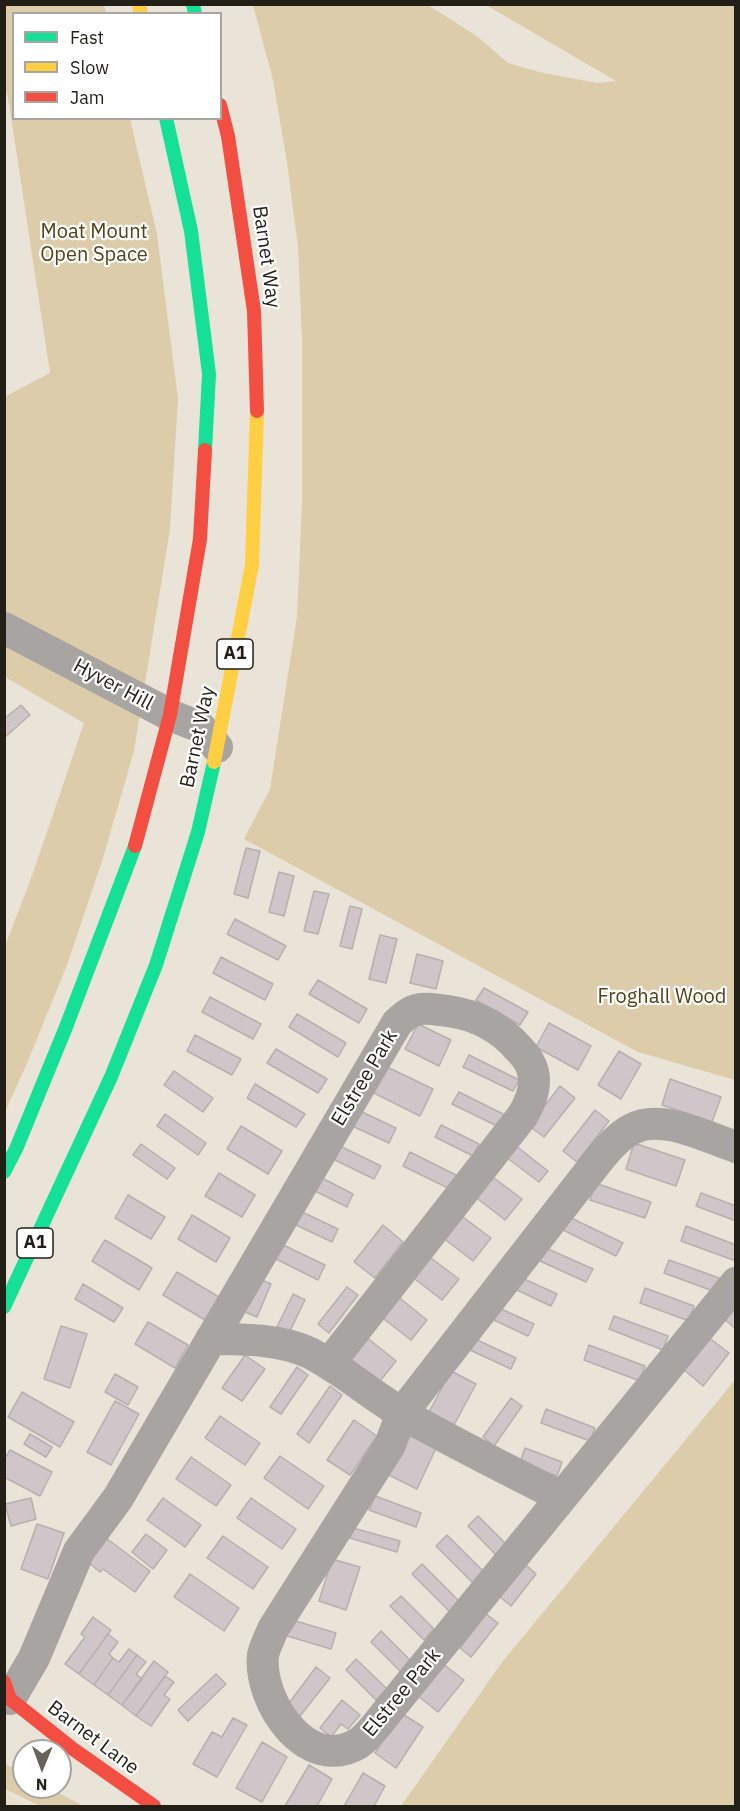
<!DOCTYPE html>
<html>
<head>
<meta charset="utf-8">
<style>
	body { margin:0 }
	#map { position:relative; width:740px; height:1811px; overflow:hidden; background:#e9e3d8; font-family:"IBM Plex Sans",sans-serif }
	canvas { display:block }
	.frame { position:absolute; inset:0; border:6px solid #221f17; pointer-events:none }
	.legend { position:absolute; left:12px; top:12px; width:210px; height:108px; box-sizing:border-box; background:#fff; border:2px solid #a7a5a2; margin:0; padding:8px 10px; list-style:none; font-size:18px; color:#221f17 }
	.legend li { display:flex; align-items:center; gap:12px; height:30px }
	.legend b { width:30px; border:2px solid #a7a5a2 }
	.north { position:absolute; left:12px; top:1739px; width:60px; height:60px; box-sizing:border-box; background:#fff; border:2px solid #a7a5a2; border-radius:50%; rotate:181deg; font-size:16px; font-weight:700; line-height:24px; text-align:center; color:#221f17 }
	.north::after { content:''; display:block; margin:auto; width:21px; height:27px; background:#68645b; clip-path:polygon(50% 0,100% 100%,50% 72%,0 100%) }
</style>
</head>
<body>
<div id="map">
<canvas width="740" height="1811"></canvas>
<div class="frame"></div>
<ul class="legend">
<li><b style="height:8px;background:#16e098"></b>Fast</li>
<li><b style="height:8px;background:#ffcf43"></b>Slow</li>
<li><b style="height:8px;background:#f24e42"></b>Jam</li>
</ul>
<div class="north">N</div>
</div>
<script>
const g = document.querySelector('canvas').getContext('2d');
g.lineJoin = 'round';
function fill(path, color) {
  g.fillStyle = color;
  g.fill(path, 'evenodd');
}
function strokePath(path, color, width, dash) {
  g.strokeStyle = color;
  g.lineWidth = width;
  g.lineCap = dash ? 'butt' : 'round';
  g.setLineDash(dash || []);
  g.stroke(path);
}
function label(font, color, halo, rows, align = 'center') {
  g.font = font + ' "IBM Plex Sans",sans-serif';
  g.lineWidth = 4.5;
  g.setLineDash([]);
  g.textBaseline = 'middle';
  g.strokeStyle = halo;
  g.fillStyle = color;
  for (const [text, x, y, turn = 0] of rows) {
    g.save();
    g.translate(x, y);
    g.rotate((+turn || 0) * Math.PI / 180);
    g.textAlign = isNaN(turn) ? turn : align;
    if (halo) g.strokeText(text, 0, 0);
    g.fillText(text, 0, 0);
    g.restore();
  }
}
fill(new Path2D(`
	M5,1793l22,13h-22z`), '#e8deca');
fill(new Path2D(`
	M5,5h99l2,8 -92,1v104l116,1 27,115 21,165 -8,130 -36,222 -31,107 -36,107 -39,96 -23,51v-166l27,-70 52,-153 -79,-46 -1,-280 46,-24 -42,-276 -3,-10z
	M253,5h175l50,32 30,26 35,10 55,10 18,-2 -130,-76h249v1075l-97,-28 -394,-213 26,-50 27,-172 5,-113v-166l-4,-91 -11,-85 -14,-82z
	M735,1380v426h-334l102,-145z
	M4,1763l20,11v13h24l35,19h-43l-35,-17z`), '#dca');
const building = new Path2D(`
	M21,705l9,10 -26,23v-19z
	M246,848l14,3 -12,47 -14,-4z
	M279,872l15,4 -10,40 -15,-4z
	M314,891l15,3 -11,40 -14,-3z
	M350,906l12,3 -10,40 -12,-3z
	M235,919l51,27 -8,14 -51,-26z
	M380,935l17,4 -11,44 -17,-4z
	M417,954l26,7 -7,28 -26,-6z
	M221,957l52,27 -8,16 -52,-27z
	M318,980l49,29 -8,14 -50,-29z
	M484,988l44,24 -8,13 -44,-25z
	M210,997l51,27 -8,15 -51,-27z
	M297,1014l49,29 -8,14 -49,-30z
	M549,1023l42,23 -13,24 -42,-23z
	M418,1024l33,16 -12,26 -34,-17z
	M195,1035l46,24 -9,16 -45,-24z
	M276,1049l51,30 -9,14 -51,-30z
	M619,1051l22,13 -20,35 -23,-14z
	M469,1055l50,25 -6,11 -50,-24z
	M385,1066l48,23 -13,27 -48,-24z
	M174,1071l39,27 -10,14 -39,-27z
	M670,1079l51,18 -9,25 -50,-17z
	M255,1084l50,30 -9,13 -49,-29z
	M560,1086l15,12 -31,39 -15,-11z
	M459,1092l46,23 -6,12 -47,-23z
	M595,1110l14,11 -32,41 -14,-11z
	M360,1111l36,17 -7,15 -37,-17z
	M165,1114l41,29 -8,12 -41,-29z
	M441,1125l38,19 -6,12 -38,-19z
	M241,1126l41,25 -14,23 -41,-25z
	M634,1143l51,17 -9,26 -50,-17z
	M141,1144l34,24 -8,11 -34,-24z
	M338,1145l43,21 -7,13 -43,-21z
	M515,1145l33,26 -9,11 -33,-25z
	M410,1152l46,23 -6,14 -47,-23z
	M219,1173l36,22 -13,22 -37,-21z
	M490,1175l32,24 -17,21 -31,-24z
	M320,1177l33,17 -6,13 -34,-17z
	M595,1183l56,19 -6,16 -55,-18z
	M701,1193l35,13v15l-40,-15z
	M128,1195l37,22 -14,22 -36,-21z
	M300,1211l38,18 -6,13 -38,-18z
	M459,1214l32,24 -18,23 -31,-24z
	M192,1215l38,23 -14,24 -38,-23z
	M567,1216l56,27 -7,13 -55,-27z
	M383,1225l20,17 -28,36 -21,-16z
	M686,1226l50,19v16l-55,-20z
	M105,1240l47,28 -13,22 -47,-29z
	M281,1244l44,21 -7,15 -44,-22z
	M546,1248l47,21 -7,13 -46,-21z
	M427,1255l32,24 -17,21 -31,-24z
	M669,1260l50,18 -6,13 -49,-18z
	M177,1272l42,25 -14,23 -42,-25z
	M257,1278l14,6 -14,33 -14,-6z
	M522,1278l35,16 -6,12 -34,-16z
	M83,1284l40,24 -9,14 -39,-23z
	M347,1287l11,8 -29,38 -11,-9z
	M645,1288l49,18 -5,15 -49,-18z
	M293,1294l12,6 -16,33 -12,-6z
	M396,1295l31,25 -16,20 -31,-24z
	M736,1305v24l-12,-10z
	M499,1308l35,16 -6,12 -34,-16z
	M614,1316l54,20 -5,14 -54,-21z
	M148,1322l40,23 -13,23 -40,-24z
	M61,1326l26,8 -17,54 -26,-9z
	M365,1336l31,25 -16,20 -32,-24z
	M708,1337l21,16 -26,33 -20,-17z
	M475,1339l41,19 -5,11 -41,-19z
	M589,1345l56,21 -5,15 -56,-21z
	M245,1355l20,14 -23,32 -20,-13z
	M297,1367l11,8 -27,39 -11,-7z
	M451,1371l25,13 -22,41 -25,-13z
	M115,1374l23,13 -10,18 -23,-13z
	M330,1386l12,9 -33,48 -12,-9z
	M22,1392l52,30 -14,25 -52,-30z
	M511,1398l11,8 -28,40 -11,-9z
	M115,1401l24,13 -28,51 -24,-13z
	M546,1409l49,19 -5,13 -49,-18z
	M220,1416l40,27 -15,22 -40,-27z
	M354,1420l23,16 -27,39 -23,-15z
	M30,1434l22,13 -6,10 -22,-13z
	M408,1435l28,13 -19,41 -28,-14z
	M525,1448l37,14 -5,14 -37,-14z
	M10,1450l42,22 -12,24 -36,-19v-17z
	M280,1456l44,30 -16,23 -44,-31z
	M191,1457l40,28 -15,21 -40,-27z
	M375,1496l46,17 -5,14 -47,-17z
	M31,1498l5,21 -25,7 -6,-22z
	M163,1498l38,27 -16,22 -38,-27z
	M251,1498l45,31 -14,20 -45,-31z
	M478,1516l28,28 -10,11 -28,-29z
	M37,1524l27,9 -16,46 -27,-10z
	M353,1528l47,13 -3,11 -47,-14z
	M146,1534l21,16 -14,19 -21,-17z
	M102,1535l48,36 -15,21 -32,-23 -3,3 -16,-13z
	M447,1535l37,37 -11,11 -37,-37z
	M223,1536l45,31 -15,22 -46,-31z
	M332,1559l28,8 -14,43 -27,-9z
	M422,1564l39,39 -10,10 -39,-39z
	M526,1565l10,9 -25,32 -11,-9z
	M190,1574l49,34 -15,23 -50,-34z
	M401,1596l33,33 -10,11 -34,-34z
	M486,1614l12,9 -27,34 -11,-9z
	M93,1617l18,13 -32,44 -14,-10 20,-27 -4,-3z
	M289,1619l47,14 -5,16 -47,-14z
	M381,1631l32,32 -11,10 -31,-31z
	M108,1634l10,8 -9,12 4,4 -19,27 -15,-11z
	M129,1649l8,6 -29,40 -14,-10 19,-27 6,4z
	M137,1655l9,7 -10,12 6,5 -20,26 -14,-10z
	M356,1659l31,30 -11,11 -30,-30z
	M154,1661l14,11 -32,44 -14,-11z
	M443,1664l21,16 -26,32 -20,-16z
	M316,1667l14,11 -30,38 -13,-10z
	M216,1674l10,10 -38,37 -10,-11z
	M165,1676l9,6 -10,13 6,4 -19,27 -15,-10z
	M342,1700l18,15 -12,14 -7,-5 -10,13 -11,-9z
	M401,1713l22,14 -27,41 -21,-15z
	M233,1718l14,7 -30,52 -24,-13 19,-32 10,5z
	M262,1742l25,15 -25,45 -26,-14z
	M309,1765l23,14 -15,27h-32z
	M363,1773l22,13 -11,20h-30z`);
fill(building, '#d0c6ca');
strokePath(building, '#b5b0ae', 1.5);
strokePath(new Path2D(`
	M4,628l166,87 30,12 17,20
	M736,1147c-30,-10 -75,-34 -104,-18 -19,10 -33,31 -46,47l-184,237 -12,32 -117,184c-3,8 -8,17 -10,26 -5,46 44,120 96,88 10,-7 20,-21 28,-31l349,-429
	M211,1339c32,0 69,0 99,14 33,17 61,42 92,60 52,31 106,56 159,84
	M10,1699l24,-41 45,-107 39,-53 279,-475c6,-5 11,-11 19,-13 9,-3 22,0 32,1 29,4 52,16 71,38 6,6 12,14 14,23 4,16 -3,31 -10,43l-194,249`), '#a8a4a2', 32);
strokePath(new Path2D(`
	M193,4l2,10
	M166,118l25,113 18,143 -4,76
	M4,1172l12,-23 50,-122 69,-181
	M4,1307l107,-230 45,-112 42,-133 16,-70`), '#16e098', 14);
strokePath(new Path2D(`
	M139,4l2,10
	M214,762l38,-197 5,-154`), '#ffcf43', 14);
strokePath(new Path2D(`
	M220,105l8,31 26,175 3,100
	M135,846l35,-131 30,-176 5,-89
	M4,1682l6,17 63,50 81,57`), '#f24e42', 14);
for (const [x, y, w] of [
	[235,654,36],
	[35,1243,36]
]) {
  const box = new Path2D();
  box.roundRect(x - w / 2, y - 15, w, 30, 4.5);
  g.fillStyle = '#fff';
  g.fill(box);
  strokePath(box, '#221f17', 1.5);
}
label('bold 18px', '#221f17', null, [
	["A1",235,654],
	["A1",35,1243]
]);
label('20px', '#544117', '#fff', [
	["Moat Mount",94,232],
	["Open Space",94,255],
	["Froghall Wood",662,997]
]);
label('20px', '#221f17', '#fff', [
	["Barnet Way",266,257,82],
	["Hyver Hill",113,685,28],
	["Barnet Way",198,737,-78],
	["Elstree Park",365,1078,-59],
	["Elstree Park",402,1693,-50],
	["Barnet Lane",93,1738,37]
]);
</script>
</body>
</html>
